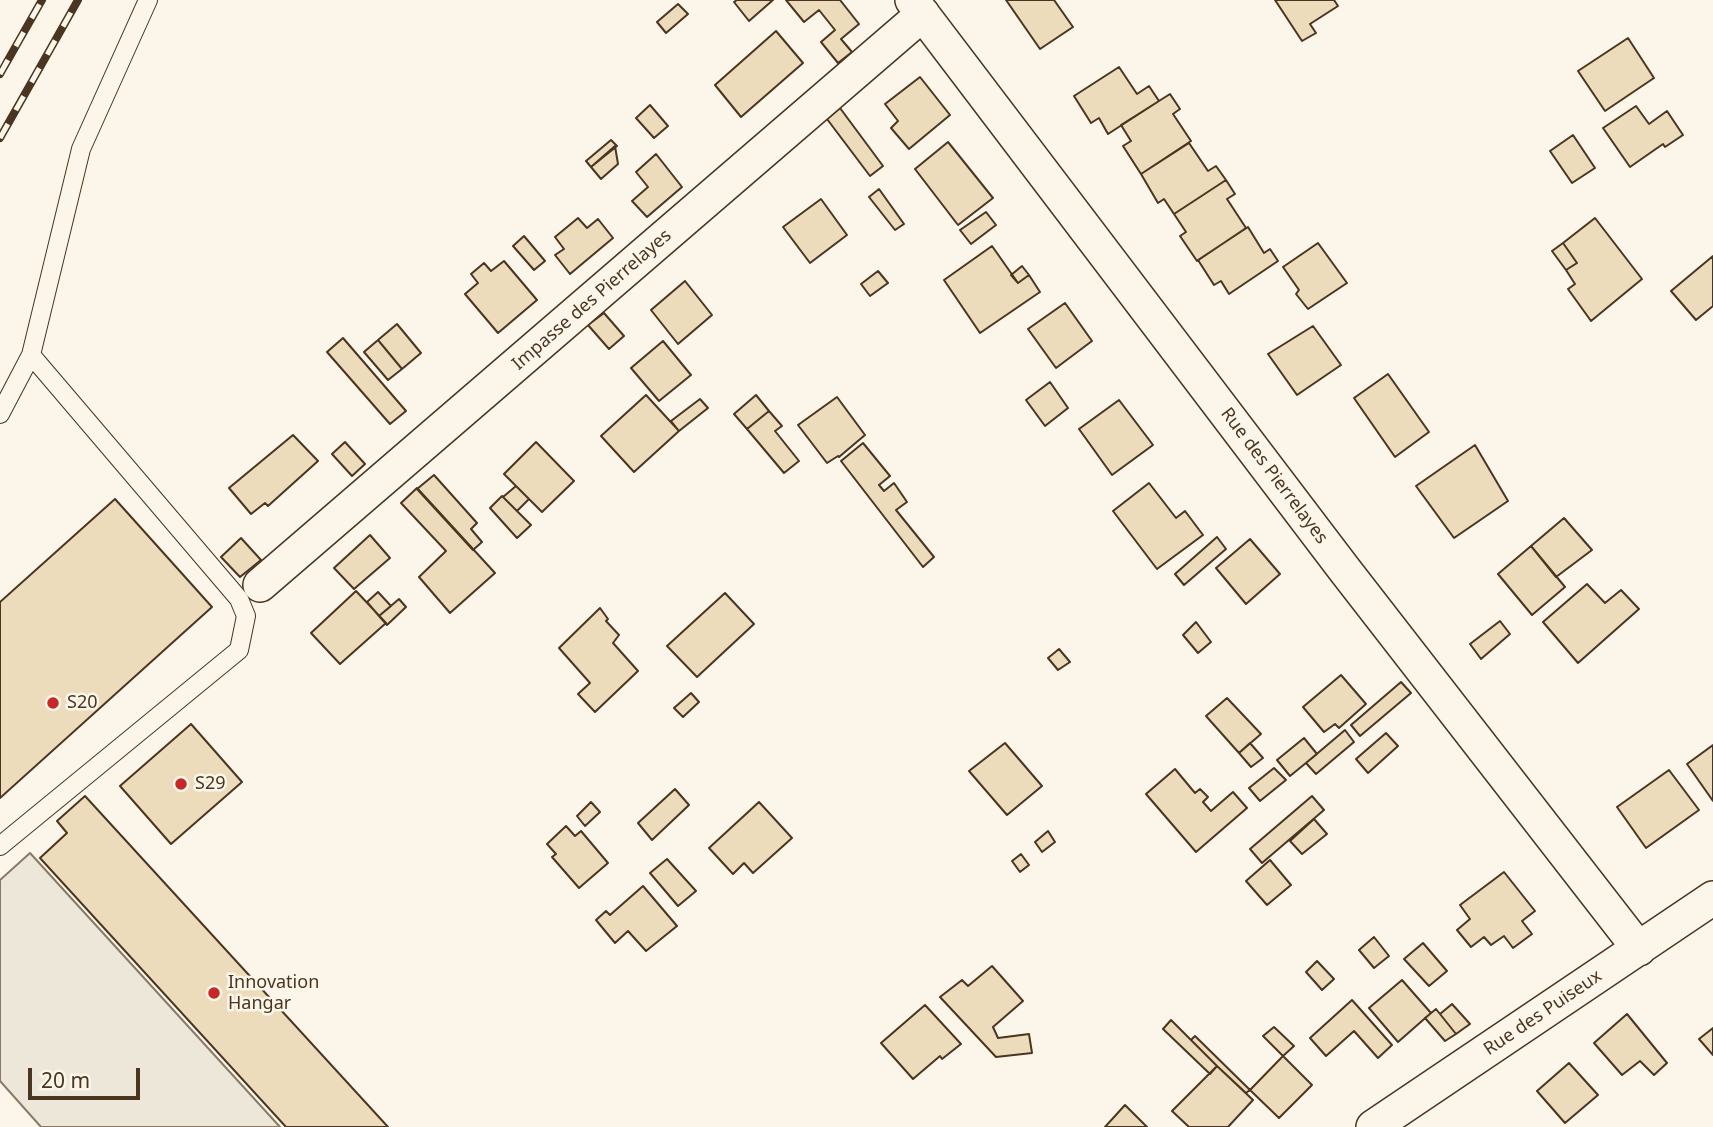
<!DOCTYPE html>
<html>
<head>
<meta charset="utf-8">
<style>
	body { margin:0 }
	#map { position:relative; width:1713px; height:1127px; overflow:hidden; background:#fbf6e9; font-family:"Noto Sans",sans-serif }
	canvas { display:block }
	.scale { position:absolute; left:28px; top:1068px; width:112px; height:32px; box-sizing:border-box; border:4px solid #4a3520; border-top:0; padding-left:9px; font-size:21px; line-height:24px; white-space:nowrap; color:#4a3520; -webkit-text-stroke:5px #fbf6e9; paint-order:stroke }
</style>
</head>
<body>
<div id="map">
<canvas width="1713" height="1127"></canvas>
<div class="scale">20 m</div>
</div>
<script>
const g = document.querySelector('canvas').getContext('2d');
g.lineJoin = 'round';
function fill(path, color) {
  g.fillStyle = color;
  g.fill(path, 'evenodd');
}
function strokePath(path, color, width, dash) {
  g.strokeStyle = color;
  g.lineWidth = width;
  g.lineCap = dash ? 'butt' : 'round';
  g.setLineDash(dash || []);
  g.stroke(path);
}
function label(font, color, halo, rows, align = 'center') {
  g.font = font + ' "Noto Sans",sans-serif';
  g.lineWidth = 5;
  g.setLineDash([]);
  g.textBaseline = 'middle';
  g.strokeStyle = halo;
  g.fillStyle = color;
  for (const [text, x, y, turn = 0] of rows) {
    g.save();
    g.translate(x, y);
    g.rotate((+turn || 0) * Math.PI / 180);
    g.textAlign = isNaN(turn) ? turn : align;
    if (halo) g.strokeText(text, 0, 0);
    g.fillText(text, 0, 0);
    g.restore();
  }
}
const parking = new Path2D(`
	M30,853l250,274h-239l-41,-46v-201z`);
fill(parking, '#ede7d9');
strokePath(parking, '#887966', 2);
const building = new Path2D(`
	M737,0h36l-24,21 -15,-19z
	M786,0h54l19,24 -18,15 11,13 -14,11 -17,-21 14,-12 -16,-20 -15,12z
	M1006,0h48l19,27 -33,22z
	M1275,0h59l4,6 -28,18 6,9 -14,8z
	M678,4l10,10 -22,19 -9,-11z
	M776,31l27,32 -62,54 -26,-32z
	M1628,38l26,40 -49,33 -27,-40z
	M1119,67l18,27 12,-8 10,15 -51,33 -9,-16 -8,5 -17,-27z
	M920,77l30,38 -41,34 -18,-21 7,-7 -13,-17z
	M1170,94l10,15 -7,5 18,27 -50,33 -18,-28 8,-5 -10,-16z
	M650,105l18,21 -14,12 -18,-20z
	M1636,106l13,18 18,-13 16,24 -18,12 -2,-3 -33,23 -27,-39z
	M840,108l43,58 -13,10 -43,-57z
	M1573,135l22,33 -23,15 -22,-32z
	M611,140l6,6 -26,21 -5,-6z
	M948,142l45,56 -35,27 -43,-56z
	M1189,143l19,28 8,-5 10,14 -52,34 -10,-15 -6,4 -17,-29z
	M615,146l3,18 -17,15 -10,-12z
	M656,154l26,33 -35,30 -15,-16 16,-14 -12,-15z
	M1226,180l9,14 -8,5 19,29 -49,33 -17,-25 6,-4 -12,-18z
	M879,189l25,35 -9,6 -26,-33z
	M821,199l26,36 -37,28 -27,-36z
	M986,212l10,13 -25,19 -11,-14z
	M578,218l9,10 11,-9 15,19 -43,36 -15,-19 9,-6 -9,-12z
	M1595,218l47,61 -51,42 -23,-32 7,-5 -9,-14 11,-7 -14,-20z
	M1248,227l16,26 6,-4 8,12 -49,33 -8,-13 -7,4 -16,-25z
	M524,236l21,25 -11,9 -21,-24z
	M1318,243l29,40 -39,26 -12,-15 3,-4 -16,-23z
	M1563,243l14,20 -11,7 -14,-19z
	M992,246l26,37 11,-8 11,17 -60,41 -36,-53z
	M1713,256v50l-17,14 -25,-29z
	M504,261l33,39 -39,33 -33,-39 13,-11 -7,-9 13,-11 7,8z
	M1022,266l7,9 -11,8 -7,-8z
	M878,271l10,12 -18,13 -9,-12z
	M685,281l27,34 -34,29 -27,-34z
	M1065,303l27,38 -36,27 -28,-39z
	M604,313l20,23 -15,13 -21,-24z
	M397,324l24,29 -19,16 -24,-29z
	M1313,326l28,39 -44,30 -29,-41z
	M343,338l63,73 -16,13 -63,-72z
	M378,340l24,29 -14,11 -24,-28z
	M663,341l28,34 -32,26 -28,-33z
	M1388,374l41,58 -34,25 -41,-59z
	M1050,382l18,26 -23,18 -19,-26z
	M646,395l33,36 -45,41 -33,-36z
	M756,395l13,16 -22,18 -13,-15z
	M837,397l28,38 -26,22 -1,-1 -11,7 -29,-38z
	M700,399l8,9 -29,23 -8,-10z
	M1119,400l34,45 -41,30 -33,-46z
	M769,411l13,15 -7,5 24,30 -15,12 -37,-44z
	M293,435l25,26 -50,45 -3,-3 -14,11 -22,-26z
	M345,442l20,22 -13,12 -20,-22z
	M536,442l38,39 -32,31 -38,-38z
	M863,443l27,33 -11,9 5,6 10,-8 13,19 -11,8 38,47 -11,10 -82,-106z
	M1475,445l33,56 -54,37 -38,-52z
	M434,475l43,48 -6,6 11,13 -9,8 -56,-61z
	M1149,483l27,35 9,-7 18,24 -46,34 -44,-58z
	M516,486l13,13 -12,12 -14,-14z
	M417,488l78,85 -45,40 -31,-36 27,-26 -45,-48z
	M502,496l29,29 -14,13 -27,-30z
	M115,499l97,108 -212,191v-196z
	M1564,518l28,32 -36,27 -25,-31z
	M370,535l20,23 -36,31 -20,-21z
	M1217,537l9,12 -42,36 -9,-11z
	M241,538l20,22 -21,17 -19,-20z
	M1250,539l30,35 -34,30 -30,-36z
	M1531,546l34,41 -33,28 -34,-41z
	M1587,584l18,19 16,-13 18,19 -61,54 -35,-41z
	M356,591l30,32 -46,41 -29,-31z
	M378,592l13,14 -12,10 -12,-14z
	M725,593l29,31 -57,53 -30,-31z
	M399,599l7,8 -19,18 -8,-9z
	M600,608l8,11 -2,2 13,14 -6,8 25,28 -43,41 -17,-18 12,-11 -31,-35z
	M1500,621l10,13 -29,25 -11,-15z
	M1196,622l15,20 -13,11 -15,-18z
	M1059,649l11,13 -12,8 -10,-12z
	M1341,675l25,29 -27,24 -4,-4 -11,8 -21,-25z
	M1401,682l10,11 -51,43 -9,-11z
	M691,693l8,9 -16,15 -9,-9z
	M1227,698l34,36 -22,19 -33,-37z
	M191,724l51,58 -71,62 -51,-58z
	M1345,730l9,12 -38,32 -10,-11z
	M1386,733l12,13 -30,27 -12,-14z
	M1304,738l13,16 -27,22 -13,-16z
	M1005,743l37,43 -35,29 -38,-44z
	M1250,743l13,15 -12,9 -12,-14z
	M1713,745v56l-26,-37z
	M1274,768l12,12 -26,21 -11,-13z
	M1175,769l20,24 5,-4 8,8 -5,5 8,9 22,-19 14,16 -51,44 -50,-58z
	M1669,770l30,40 -53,38 -29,-41z
	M675,789l14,16 -37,35 -14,-17z
	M85,796l303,331h-102l-246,-269 27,-25 -10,-12z
	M1312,796l12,14 -62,53 -12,-14z
	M591,802l9,10 -15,14 -8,-10z
	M759,802l33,36 -39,35 -9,-10 -11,11 -24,-26z
	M1314,819l13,15 -25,20 -12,-13z
	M566,826l9,10 6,-5 27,32 -29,25 -27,-31 4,-3 -9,-10z
	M1048,831l7,11 -13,10 -7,-10z
	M1021,854l8,11 -9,7 -8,-11z
	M667,859l29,32 -18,15 -28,-33z
	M1270,860l21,25 -24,20 -21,-24z
	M1504,872l31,39 -13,10 10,13 -19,14 -9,-12 -13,9 -7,-8 -13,10 -14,-17 13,-11 -10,-14z
	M643,886l34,40 -31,25 -18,-20 -13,12 -19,-23 10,-9 4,4z
	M1374,937l15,19 -15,12 -15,-18z
	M1423,943l24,28 -18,15 -25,-27z
	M1317,961l17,18 -12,11 -16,-18z
	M992,966l31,35 -30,26 5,11 31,-4 3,19 -36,4 -56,-60 22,-17 6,6z
	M1402,980l29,33 -33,29 -29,-34z
	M1352,1000l40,45 -14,13 -24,-27 -28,25 -16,-18z
	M1452,1004l18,20 -14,10 -16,-20z
	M925,1005l36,39 -19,15 -2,-3 -27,23 -32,-36z
	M1436,1009l20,25 -11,7 -20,-23z
	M1627,1014l40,49 -13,12 -14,-14 -18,14 -28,-32z
	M1171,1020l46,46 -7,8 -47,-45z
	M1274,1027l20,19 -11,10 -20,-20z
	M1713,1028v27l-14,-16z
	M1195,1036l55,54 -4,3 -29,-27 -26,-26z
	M1283,1056l29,29 -33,33 -29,-28z
	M1569,1063l29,32 -33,28 -28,-32z
	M1217,1066l36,34 -25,27h-39l-17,-16z
	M1125,1105l22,22h-42z`);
fill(building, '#ecdcbc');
strokePath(building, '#4a3520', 2);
const service = new Path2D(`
	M0,414l31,-59 50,-206 67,-149
	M0,846l239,-196 7,-34 -7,-17 -208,-244`);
const minor = new Path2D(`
	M912,0l432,569 295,380
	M260,585l663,-571
	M1373,1127l340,-229`);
strokePath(service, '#4a3520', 20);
strokePath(minor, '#4a3520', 36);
strokePath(service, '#fbf6e9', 18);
strokePath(minor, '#fbf6e9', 33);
const rail = new Path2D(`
	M0,74l42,-74
	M0,138l78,-138`);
strokePath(rail, '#4a3520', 8);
strokePath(rail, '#fbf6e9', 5, [16]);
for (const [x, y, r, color] of [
	[53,703,7,"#c62828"],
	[181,784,7,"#c62828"],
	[214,993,7,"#c62828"]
]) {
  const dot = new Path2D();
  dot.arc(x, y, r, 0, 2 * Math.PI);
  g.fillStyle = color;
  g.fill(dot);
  strokePath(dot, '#fbf6e9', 2.5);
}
label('18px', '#4a3520', '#fbf6e9', [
	["Impasse des Pierrelayes",592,300,-41],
	["Rue des Pierrelayes",1274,476,53],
	["Rue des Puiseux",1543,1013,-34]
]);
label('18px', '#4a3520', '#fbf6e9', [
	["S20",67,703],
	["S29",195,784],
	["Innovation",228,983],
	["Hangar",228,1004]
], 'left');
</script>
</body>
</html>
